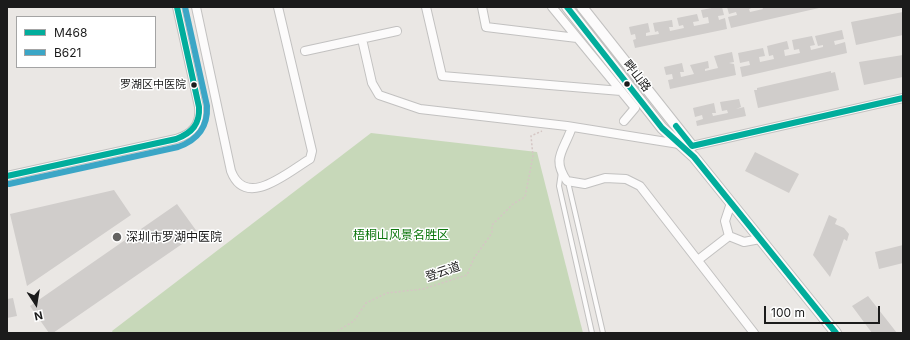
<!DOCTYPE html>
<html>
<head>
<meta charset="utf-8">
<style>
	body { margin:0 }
	#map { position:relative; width:910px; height:340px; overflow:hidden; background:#eae7e4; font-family:Inter,sans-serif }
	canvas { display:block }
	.frame { position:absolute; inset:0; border:8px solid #1b1b1b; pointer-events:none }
	.legend { position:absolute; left:16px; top:16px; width:140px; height:52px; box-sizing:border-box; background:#fff; border:1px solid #a4a4a4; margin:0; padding:5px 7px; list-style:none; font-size:12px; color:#1b1b1b }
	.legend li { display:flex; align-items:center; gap:8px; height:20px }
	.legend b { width:20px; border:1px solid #a4a4a4 }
	.north { position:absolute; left:16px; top:284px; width:40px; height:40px; -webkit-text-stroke:3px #fff; paint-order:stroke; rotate:168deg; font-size:11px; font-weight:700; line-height:16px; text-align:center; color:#1b1b1b }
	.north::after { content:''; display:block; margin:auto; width:14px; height:18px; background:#1b1b1b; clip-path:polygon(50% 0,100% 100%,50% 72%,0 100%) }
	.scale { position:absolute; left:764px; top:306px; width:116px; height:18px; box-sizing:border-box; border:2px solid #1b1b1b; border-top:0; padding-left:5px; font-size:12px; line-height:14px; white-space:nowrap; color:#1b1b1b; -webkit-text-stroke:3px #fff; paint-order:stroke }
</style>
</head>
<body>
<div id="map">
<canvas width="910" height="340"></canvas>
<div class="frame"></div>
<ul class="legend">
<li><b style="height:5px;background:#01ad9c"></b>M468</li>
<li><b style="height:5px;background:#3ba6c6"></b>B621</li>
</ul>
<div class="north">N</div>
<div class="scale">100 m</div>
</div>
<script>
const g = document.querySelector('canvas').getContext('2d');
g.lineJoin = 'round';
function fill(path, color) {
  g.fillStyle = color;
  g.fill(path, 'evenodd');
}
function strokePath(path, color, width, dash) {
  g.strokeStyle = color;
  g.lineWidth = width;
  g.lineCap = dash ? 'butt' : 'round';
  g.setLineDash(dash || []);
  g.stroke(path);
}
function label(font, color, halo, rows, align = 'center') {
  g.font = font + ' Inter,"Noto Sans SC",sans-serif';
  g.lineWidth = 3;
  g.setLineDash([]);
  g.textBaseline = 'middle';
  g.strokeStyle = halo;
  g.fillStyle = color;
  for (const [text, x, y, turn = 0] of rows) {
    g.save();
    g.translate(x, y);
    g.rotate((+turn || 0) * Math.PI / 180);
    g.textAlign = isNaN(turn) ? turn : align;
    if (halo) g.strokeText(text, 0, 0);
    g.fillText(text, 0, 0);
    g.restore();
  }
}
fill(new Path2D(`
	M371,133l166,19 46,181h-470l-1,-2z`), '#c7d8b9');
fill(new Path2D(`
	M717,7h5l2,8 -6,1 1,4 6,-2 2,11 -92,19 -2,-8 3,-1 -1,-5 -4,1 -2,-8 19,-4 2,9 -4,1v3l13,-2 -1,-3 -3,1 -2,-9 19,-3 1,7h-4l1,4 14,-3 -1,-3 -4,1 -2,-8 20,-4 2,7 -6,1 1,4 15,-3 -1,-6 -5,1 -2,-8z
	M727,7h27l-5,2 1,3 13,-3 -1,-2 57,1 -88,20 -3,-11 9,-2 -1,-3 -7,2z
	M903,12v23l-47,10 -5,-23z
	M842,30l2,9 -10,2 1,4 10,-3 2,11 -105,24 -2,-10 10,-2 -1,-4 -9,2 -2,-10 25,-5 2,8 -6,1 1,5 14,-3 -1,-4 -4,1 -2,-10 20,-5 2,8 -5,1 1,6 15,-3 -1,-4 -5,1 -2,-10 20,-4 3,9 -5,1 1,4 12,-3v-2l-5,1 -3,-10z
	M732,52l2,10 -5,1 5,1 2,11 -66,14 -2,-9 5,-1 -1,-5 -6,1 -2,-8 18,-4 2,9h-4l1,5 13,-3 -4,-9 18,-4 1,7 -4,1v2l13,-3 -4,-12z
	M903,55v22l-39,8 -5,-23z
	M831,71v2l4,-1 4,18 -81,18 -4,-18h3v-2z
	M739,99l2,8 -5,2 8,-2 2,9 -49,10 -1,-5 7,-2 -1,-4 -7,2 -2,-9 21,-5 2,10h-4l1,3 15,-3 -1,-3 -5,1 -2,-9z
	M755,152l44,22 -10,19 -44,-22z
	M114,190l17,25 -104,71 -17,-72z
	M177,204l21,29 -145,100h-4l-19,-27z
	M829,215l8,4 -2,5 9,4 5,6 -2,7 -3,-2 -14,38 -17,-22z
	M903,245v18l-24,6 -4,-17z
	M868,296l29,37h-25l-20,-27z
	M13,298l4,18 -10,2v-19z`), '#d0cdcb');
const service = new Path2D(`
	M561,172l-2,14 33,147
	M568,182l35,151`);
const minor = new Path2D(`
	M196,7l35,164c15,39 57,1 79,-12l2,-8 -34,-144
	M426,7l16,69 179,15
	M482,7l4,20 91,11
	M552,7l83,101 -11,13
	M362,39l10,44 7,12 41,14 147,17 112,18
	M305,51l92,-20
	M572,127c-8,24 -21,31 -5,54l18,3 20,-6 21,1 14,7 114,147
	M692,146l211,-48
	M7,176l169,-37c16,-5 25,-14 23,-32l-22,-100
	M731,203l-6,18 4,15 15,6 16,-3
	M698,260l31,-24`);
const tertiary = new Path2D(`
	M567,7l95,121 32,29 142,176
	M582,7l110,139`);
strokePath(service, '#c2c1c0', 6);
strokePath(minor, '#c2c1c0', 10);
strokePath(tertiary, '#c2c1c0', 12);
strokePath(new Path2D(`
	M334,333l20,-12 12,-18 21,-10 36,-4 44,-14 7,-17 18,-25v-8l21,-21 12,-7 8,-41 -2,-20 11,-5`), '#d5c6c4', 1.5, [2, 2]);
strokePath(service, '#fcfbfb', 4);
strokePath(minor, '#fcfbfb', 8);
strokePath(tertiary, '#fcfbfb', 10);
strokePath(new Path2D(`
	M567,7l95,121 32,29 142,176
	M676,126l16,20 211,-48
	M7,176l169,-37c16,-6 24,-15 23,-32l-22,-100`), '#01ad9c', 6);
strokePath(new Path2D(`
	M9,184l169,-37c20,-7 30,-20 29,-41l-22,-99`), '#3ba6c6', 6);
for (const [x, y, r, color] of [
	[627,84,3.5,"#1b1b1b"],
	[194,85,3.5,"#1b1b1b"],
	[117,237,5,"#636261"]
]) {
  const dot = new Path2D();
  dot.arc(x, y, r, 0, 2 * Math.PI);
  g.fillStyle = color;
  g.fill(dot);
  strokePath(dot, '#fff', 1.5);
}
label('11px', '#1b1b1b', '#fff', [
	["罗湖区中医院",186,85]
], 'right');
label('12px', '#1b1b1b', '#fff', [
	["畔山路",637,76,52],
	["登云道",443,272,-19]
]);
label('12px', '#0c760d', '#fff', [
	["梧桐山风景名胜区",401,235]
]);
label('12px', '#1b1b1b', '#fff', [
	["深圳市罗湖中医院",126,237]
], 'left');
</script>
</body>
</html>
